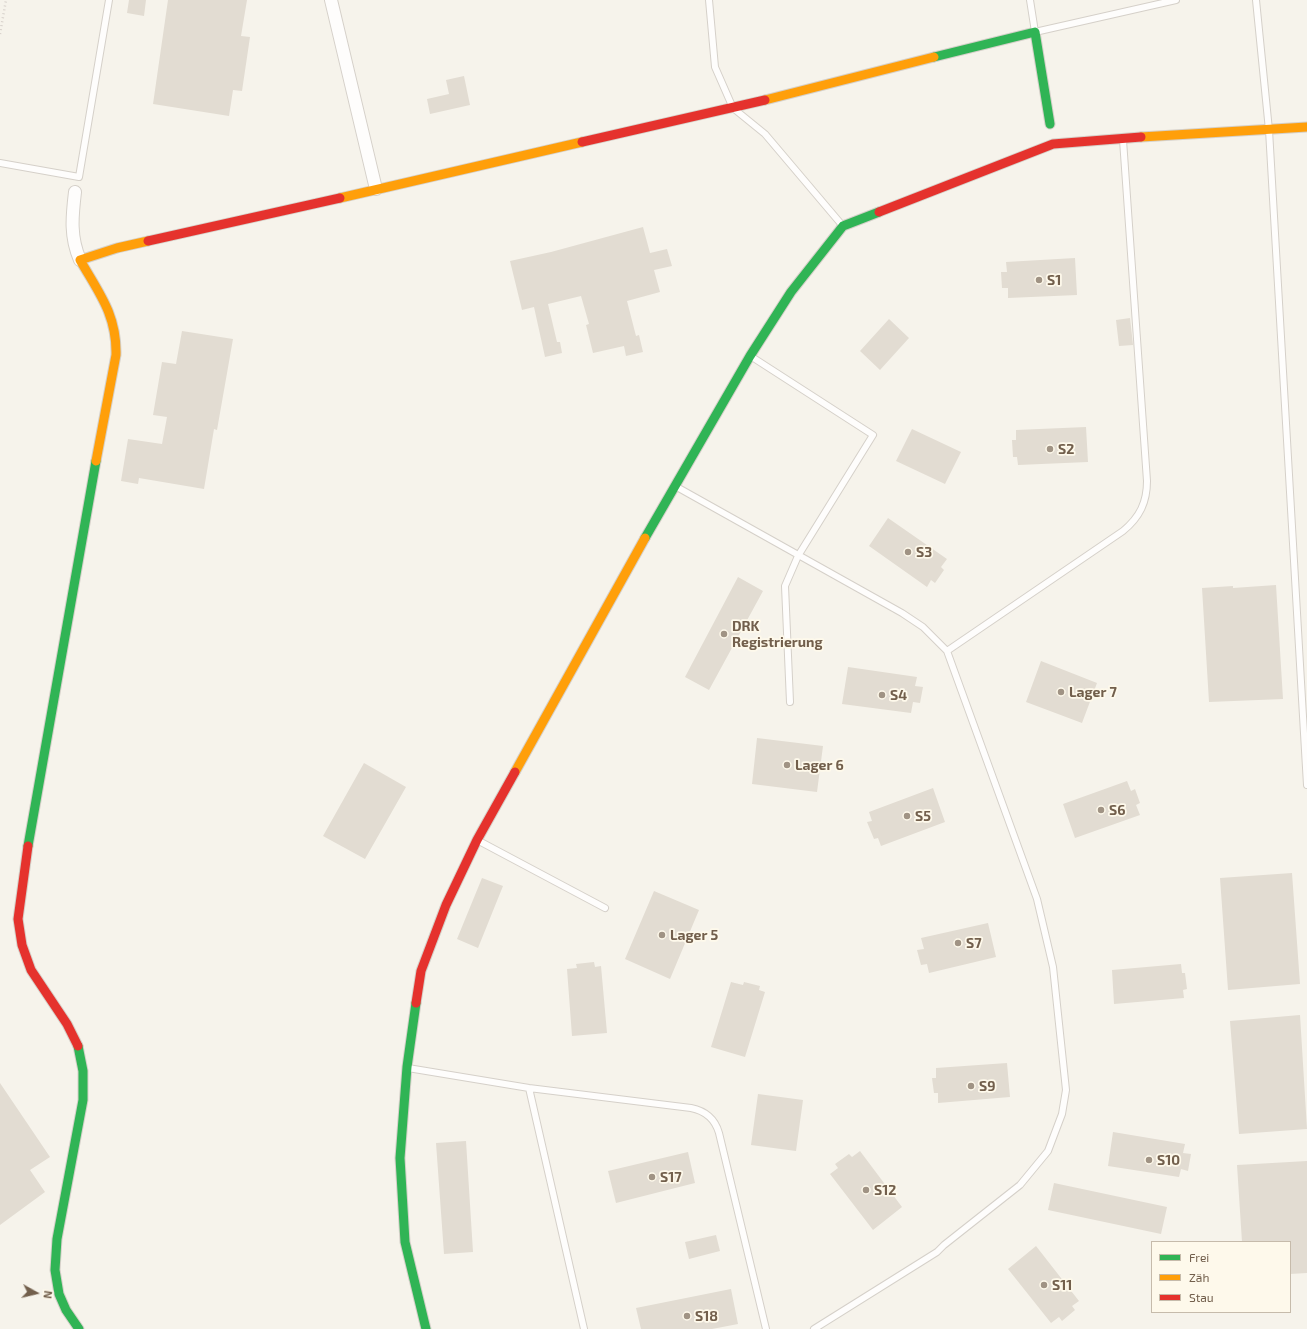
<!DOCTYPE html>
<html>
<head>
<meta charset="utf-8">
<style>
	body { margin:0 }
	#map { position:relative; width:1307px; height:1329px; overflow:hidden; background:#f6f3eb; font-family:"Exo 2",sans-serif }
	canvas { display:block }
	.legend { position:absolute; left:1151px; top:1241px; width:140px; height:72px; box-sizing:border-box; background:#fef9eb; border:1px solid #c6bbab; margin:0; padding:5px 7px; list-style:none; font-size:12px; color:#725f4c }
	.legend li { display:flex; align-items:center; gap:8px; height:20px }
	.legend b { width:20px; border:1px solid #c6bbab }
	.north { position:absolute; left:16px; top:1273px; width:40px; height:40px; -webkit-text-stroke:3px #fef9eb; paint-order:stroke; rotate:98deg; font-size:11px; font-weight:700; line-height:16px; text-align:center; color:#725f4c }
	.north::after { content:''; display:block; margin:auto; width:14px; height:18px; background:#725f4c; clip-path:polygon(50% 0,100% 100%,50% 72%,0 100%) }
</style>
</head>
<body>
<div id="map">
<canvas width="1307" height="1329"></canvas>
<ul class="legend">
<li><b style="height:5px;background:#30b455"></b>Frei</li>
<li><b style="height:5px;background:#ff9f0a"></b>Zäh</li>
<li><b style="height:5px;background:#e5322d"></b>Stau</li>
</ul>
<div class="north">N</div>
</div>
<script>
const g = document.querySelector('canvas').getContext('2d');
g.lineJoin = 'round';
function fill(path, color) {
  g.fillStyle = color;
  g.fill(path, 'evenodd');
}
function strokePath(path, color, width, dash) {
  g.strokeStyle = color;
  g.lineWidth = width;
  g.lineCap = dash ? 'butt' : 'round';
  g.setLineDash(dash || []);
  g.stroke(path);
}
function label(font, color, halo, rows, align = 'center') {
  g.font = font + ' "Exo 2",sans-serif';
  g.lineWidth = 3.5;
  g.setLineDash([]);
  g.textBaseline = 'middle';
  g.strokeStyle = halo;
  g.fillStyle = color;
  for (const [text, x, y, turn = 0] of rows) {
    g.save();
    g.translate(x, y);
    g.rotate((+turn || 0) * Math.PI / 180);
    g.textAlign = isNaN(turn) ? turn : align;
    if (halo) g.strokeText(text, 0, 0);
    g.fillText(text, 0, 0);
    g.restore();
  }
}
fill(new Path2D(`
	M129,0h17l-2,16 -17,-3z
	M168,0h79l-6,36 9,1 -8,54 -9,-1 -4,26 -76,-12z
	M464,76l6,29 -40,9 -3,-15 22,-5 -3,-14z
	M643,227l7,26 17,-4 5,17 -18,4 6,22 -33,9 9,35 3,-1 4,17 -17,4 -2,-10 -31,7 -7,-28 3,-1 -8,-28 -33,8 9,38h3l2,11 -17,4 -11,-50 -12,3 -12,-49 41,-9z
	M1075,258l2,37 -69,3v-10h-6l-1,-16h6l-1,-10z
	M1130,318l3,27 -14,1 -3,-26z
	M889,319l20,19 -29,32 -20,-19z
	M182,331l51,8 -16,91 -3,-1 -10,60 -65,-11 -1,6 -17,-3 7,-42 34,5 5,-27 -14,-2 9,-53 14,2z
	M1086,427l2,35 -70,3 -1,-8h-4l-1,-17h4v-10z
	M912,429l49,23 -16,32 -49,-23z
	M888,518l59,41 -6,8 3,3 -9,13 -4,-3 -4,7 -58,-41z
	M738,577l25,14 -54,99 -24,-13z
	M1276,585l7,114 -74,3 -7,-114 31,-2v2z
	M1041,661l56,22 -15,40 -56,-21z
	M848,667l69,10 -2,9 8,1 -3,16 -7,-1 -2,11 -69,-9z
	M757,738l66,8 -6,46 -65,-8z
	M364,763l42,24 -41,72 -42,-23z
	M1127,781l4,10 4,-2 5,14 -4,2 4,10 -65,23 -12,-34z
	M933,788l12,34 -64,24 -3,-8 -4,1 -7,-17 5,-1 -3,-9z
	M1292,873l8,111 -72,6 -8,-112z
	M482,878l21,8 -25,62 -21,-9z
	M654,891l45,19 -29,69 -45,-20z
	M988,923l8,34 -67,16 -2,-9 -6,1 -4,-15 7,-1 -3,-11z
	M594,962l1,5 6,-1 6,67 -35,3 -5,-67 10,-1 -1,-4z
	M1181,964l1,9h3l2,16 -4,1 1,8 -70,6 -2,-34z
	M731,982l12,3 1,-3 16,4 -1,4 6,2 -20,65 -34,-10z
	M1300,1015l7,114 -68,5 -9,-113z
	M1007,1063l3,34 -72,6v-10h-4l-2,-15h4v-10z
	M0,1083l50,74 -20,13 15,22 -45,33z
	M758,1094l45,6 -7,51 -45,-6z
	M1113,1132l72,12 -2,9 8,1 -3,17 -7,-2 -2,8 -71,-11z
	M466,1141l7,111 -29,2 -8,-111z
	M860,1151l42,56 -29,23 -43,-56 8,-6 -3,-4 14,-10 3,3z
	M688,1152l7,31 -79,20 -8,-32z
	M1307,1161v112l-17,1v-32h-48l-5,-77z
	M1054,1183l113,24 -6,27 -113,-24z
	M716,1235l4,16 -31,8 -4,-17z
	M1036,1246l43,55 -7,5 3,4 -13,11 -3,-4 -8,6 -43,-54z
	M731,1289l7,35 -26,5h-71l-5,-21z`), '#e2dcd2');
const lane = new Path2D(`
	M709,0l6,67 18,41 32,26 77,91
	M1030,0l5,32 141,-32
	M1256,0l13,130 38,655
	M0,163l79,14 30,-177
	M752,357l121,78 -75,121 -13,30 5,116
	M675,486l227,127 21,14 24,24 176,-120c17,-14 24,-29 24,-50l-24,-341
	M479,841l126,67
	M408,1068l121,20 162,20c15,3 24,11 28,25l47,196
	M529,1088l55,241
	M814,1329l123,-77 7,-7 76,-60 28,-34 14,-37 4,-24 -13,-123 -16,-68 -90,-248`);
const street = new Path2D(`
	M331,0l45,189
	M75,192c-3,25 -5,45 5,68`);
const fast = new Path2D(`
	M934,57l101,-25 15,92
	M645,538l105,-182 41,-64 52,-66 36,-14
	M28,846l68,-385
	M416,1003l-9,64 -7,91 5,84 21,87
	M78,1046l5,25v29l-26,139 -2,31 4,24 7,16 13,19`);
const slow = new Path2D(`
	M765,100l169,-43
	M1141,137l166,-10
	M340,198l242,-56
	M96,461l20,-106c1,-40 -17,-62 -36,-95l37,-12 31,-7
	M515,772l130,-234`);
const jam = new Path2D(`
	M582,142l183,-42
	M879,212l174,-68 88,-7
	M148,241l192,-43
	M28,846l-10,73 4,26 9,25 36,54 11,22
	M416,1003l5,-32 25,-66 31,-65 38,-68`);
strokePath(lane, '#d5d0c9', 8);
strokePath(street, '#d5d0c9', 14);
strokePath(fast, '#d5d0c9', 11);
strokePath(slow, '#d5d0c9', 11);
strokePath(jam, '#d5d0c9', 11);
strokePath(new Path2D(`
	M0,34l6,-34`), '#d7d1cb', 2.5, [1, 3]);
strokePath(lane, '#fefdfc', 6);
strokePath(street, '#fefdfc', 12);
strokePath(fast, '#30b455', 9);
strokePath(slow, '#ff9f0a', 9);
strokePath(jam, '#e5322d', 9);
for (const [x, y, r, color] of [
	[1039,280,4,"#a09384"],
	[1050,449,4,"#a09384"],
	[908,552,4,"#a09384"],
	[724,634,4,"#a09384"],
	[1061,692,4,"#a09384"],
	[882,695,4,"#a09384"],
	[787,765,4,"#a09384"],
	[1101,810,4,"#a09384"],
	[907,816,4,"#a09384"],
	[662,935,4,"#a09384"],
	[958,943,4,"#a09384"],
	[971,1086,4,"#a09384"],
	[1149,1160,4,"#a09384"],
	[652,1177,4,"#a09384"],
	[866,1190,4,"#a09384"],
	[1044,1285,4,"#a09384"],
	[687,1316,4,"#a09384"]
]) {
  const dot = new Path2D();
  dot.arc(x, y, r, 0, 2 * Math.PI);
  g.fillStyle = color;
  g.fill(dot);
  strokePath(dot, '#fef9eb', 1.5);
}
label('bold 14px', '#725f4c', '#fef9eb', [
	["S1",1047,280],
	["S2",1058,449],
	["S3",916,552],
	["DRK",732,626],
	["Registrierung",732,642],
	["Lager 7",1069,692],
	["S4",890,695],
	["Lager 6",795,765],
	["S6",1109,810],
	["S5",915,816],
	["Lager 5",670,935],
	["S7",966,943],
	["S9",979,1086],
	["S10",1157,1160],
	["S17",660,1177],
	["S12",874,1190],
	["S11",1052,1285],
	["S18",695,1316]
], 'left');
</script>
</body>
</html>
